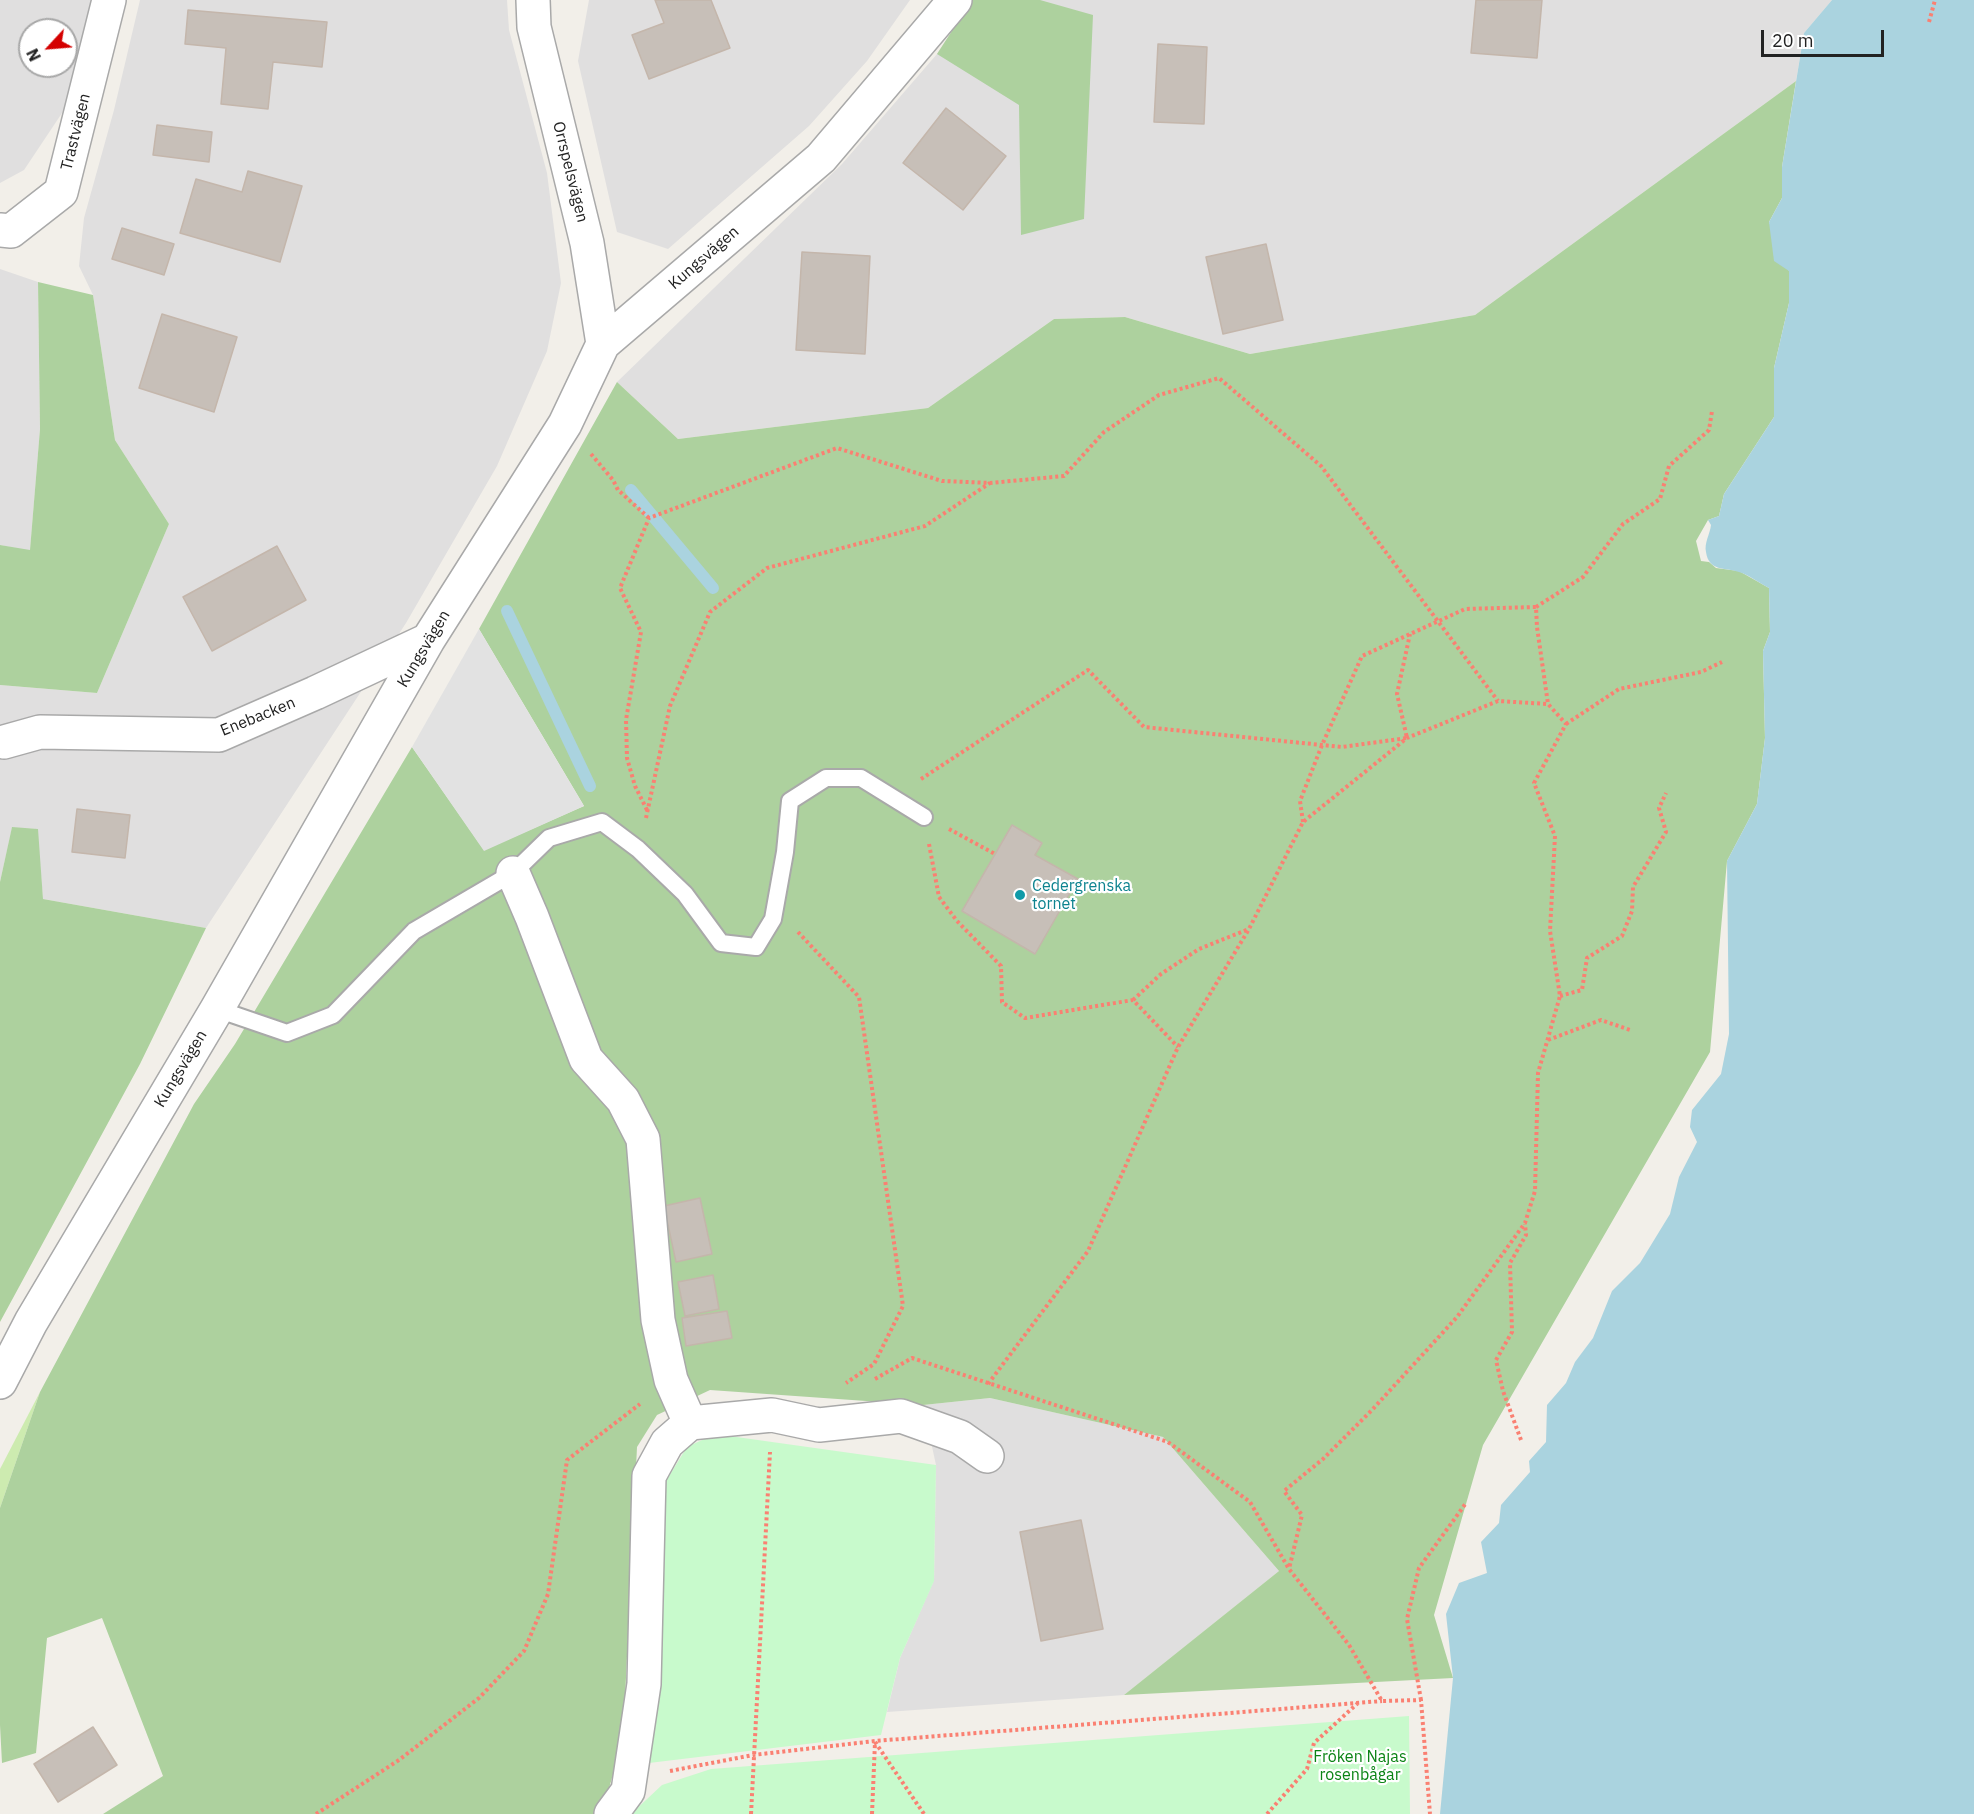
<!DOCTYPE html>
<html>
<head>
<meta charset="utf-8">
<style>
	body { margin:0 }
	#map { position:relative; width:1974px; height:1814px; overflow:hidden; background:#f2efe9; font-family:"IBM Plex Sans",sans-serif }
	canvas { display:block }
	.north { position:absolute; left:18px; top:18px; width:60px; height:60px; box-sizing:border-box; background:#fff; border:2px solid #a7a7a7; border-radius:50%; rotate:244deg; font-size:16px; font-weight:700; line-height:24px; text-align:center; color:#222 }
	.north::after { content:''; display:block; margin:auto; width:21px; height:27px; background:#d40000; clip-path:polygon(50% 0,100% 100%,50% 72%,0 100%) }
	.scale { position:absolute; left:1761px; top:30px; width:123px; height:27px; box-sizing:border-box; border:3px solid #222; border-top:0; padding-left:8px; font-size:18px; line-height:21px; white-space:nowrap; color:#222; -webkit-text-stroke:4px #fff; paint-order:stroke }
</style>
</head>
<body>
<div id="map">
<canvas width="1974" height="1814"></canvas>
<div class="north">N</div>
<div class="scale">20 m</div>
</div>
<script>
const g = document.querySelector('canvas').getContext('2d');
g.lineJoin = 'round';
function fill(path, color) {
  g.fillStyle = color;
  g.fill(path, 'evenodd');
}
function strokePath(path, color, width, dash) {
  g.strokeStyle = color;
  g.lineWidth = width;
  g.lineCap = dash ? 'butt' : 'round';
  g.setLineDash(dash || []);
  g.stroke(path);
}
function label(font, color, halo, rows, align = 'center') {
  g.font = font + ' "IBM Plex Sans",sans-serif';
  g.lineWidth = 4.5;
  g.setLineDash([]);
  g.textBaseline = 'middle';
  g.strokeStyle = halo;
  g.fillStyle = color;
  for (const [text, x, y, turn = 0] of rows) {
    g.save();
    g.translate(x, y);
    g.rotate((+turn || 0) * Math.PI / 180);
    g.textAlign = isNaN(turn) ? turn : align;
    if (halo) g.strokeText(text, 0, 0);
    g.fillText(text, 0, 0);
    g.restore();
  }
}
fill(new Path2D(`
	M0,0h92l-22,101 -46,69 -24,13zM30,30h36v36h-36z
	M140,0h367l2,30 38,143 14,110 -14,68 -50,115 -91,157 -200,305 -163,-29 -6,-70 -25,-1 -12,54v-197l97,8 72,-169 -54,-84 -22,-145 -14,-29 5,-48 30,-108z
	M589,0h321l-43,61 -58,65 -141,123 -51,-17 -39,-171z
	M972,0h860l-28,33 -8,48 -321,234 -225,39 -125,-37 -71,2 -126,89 -250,31 -61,-57 225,-218 95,-110z
	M0,269l38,13 2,147 -10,122 -30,-6z
	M990,1398l173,39 116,134 -155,124 -237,17 13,-54 34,-78 2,-115 -13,-60z`), '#e0dfdf');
fill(new Path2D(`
	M40,1392l-40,116v-39z`), '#cdebb0');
fill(new Path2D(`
	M972,0h68l53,15 -9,204 -63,16 -2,-130 -82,-51z
	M1796,81l-14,86v31l-13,24 20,49v32l-15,65v49l-50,77 -5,22 -11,4 -12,21 5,20 8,1 7,6 23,3 30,17 1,44 -7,19 2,87 -8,66 -30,57 -17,191 -227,393 -49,170 19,63 -329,17 155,-124 -116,-134 -173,-39 -67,7 -213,-15 -53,25 -20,32 -14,293 -16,55 -13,19h-491l60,-38 -61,-158 -55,20 -11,115 -34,10 -2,-38v-217l40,-116 154,-288 41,-60 177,-297 72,103 100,-44 -105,-177 138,-247 61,57 250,-31 126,-89 71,-2 125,37 225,-39z
	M38,282l55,13 22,145 54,84 -72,169 -97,-8v-140l30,5 10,-121z
	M12,827l26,2 5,70 163,29 -66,136 -140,258v-440z`), '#add19e');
fill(new Path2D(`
	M715,1434l221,31 -2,116 -34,77 -19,77 -232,28 12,-274 26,-42z
	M1409,1716l1,98h-779l31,-29 49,-16z`), '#c8facc');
fill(new Path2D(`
	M479,629l105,177 -100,45 -72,-104z`), '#e2e2e2');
fill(new Path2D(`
	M1832,0h142v1814h-534l13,-136 -7,-64 13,-31 28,-10 -6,-31 18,-19 2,-18 29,-33 -1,-11 17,-19 1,-37 19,-22 9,-21 18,-24 19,-47 28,-28 30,-49 9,-37 18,-35 -7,-15 2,-17 29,-36 8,-40 -2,-173 30,-57 8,-66 -2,-87 7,-19 -1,-44c-10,-5 -20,-13 -30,-16 -14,-5 -30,0 -33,-20 -2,-9 4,-18 5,-27l-3,-5 11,-4 5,-22 50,-77v-49l15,-65v-32l-15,-10 -5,-39 13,-24v-31l22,-134z`), '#aad3df');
strokePath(new Path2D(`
	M631,490l82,98
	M507,611l83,175`), '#aad3df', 12);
const building = new Path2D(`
	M655,0h56l19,48 -81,31 -17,-44 32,-12z
	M1476,0h66l-5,58 -66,-5z
	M188,10l139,12 -5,45 -49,-5 -5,47 -47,-5 5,-56 -41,-4z
	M1158,44l49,3 -3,77 -50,-2z
	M946,108l60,48 -43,54 -60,-47z
	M157,125l55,7 -3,30 -56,-7z
	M248,171l54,15 -22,76 -100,-29 16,-54 46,13z
	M122,228l52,16 -10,31 -52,-16z
	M1266,244l17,76 -60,14 -17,-77z
	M802,252l68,4 -5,98 -69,-4z
	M162,314l75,23 -23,75 -75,-24z
	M277,546l29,54 -94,51 -29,-54z
	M77,809l53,6 -5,43 -53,-6z
	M1012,825l30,18 -7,12 43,24 -43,75 -73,-43z
	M700,1198l12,56 -36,8 -12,-56z
	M713,1275l6,34 -34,7 -7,-34z
	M727,1311l5,27 -46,8 -4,-28z
	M1081,1520l22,109 -62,12 -21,-109z
	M93,1727l24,38 -59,37 -24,-38z`);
fill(building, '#c7bfb8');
strokePath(building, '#c4b6ab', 1.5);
const lane = new Path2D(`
	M217,1009l70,24 46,-18 81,-84 99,-58 36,-35 53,-16 36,27 47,45 36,49 35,4 17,-28 12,-67 5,-51 36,-23h35l63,39`);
const street = new Path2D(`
	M533,0l1,27 53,216 16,101
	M0,230l11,1 50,-39 48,-192
	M4,742l36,-10 179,3 96,-42 113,-53
	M513,873l19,44 54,142 37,41 20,39 15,181 13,60 19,43 82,-8 47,10 82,-9 59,21 27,19
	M0,1382l31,-60 186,-313 211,-369 137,-216 38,-80 218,-186 134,-158
	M611,1814l17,-23 16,-107 5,-208 18,-33 23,-20`);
strokePath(lane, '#a9a9a9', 20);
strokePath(street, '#a9a9a9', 36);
strokePath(new Path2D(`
	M1929,22l6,-22
	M591,454l22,26 5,10 31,28
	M1536,607l47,-30 40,-53 37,-25 9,-33 40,-36 3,-19
	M1566,724l53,-35 82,-17 21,-10
	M921,779l167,-109 56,57 198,20 65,-9 -10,-44 13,-60
	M647,810l-12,-24 -8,-28 -1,-38 15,-88 -21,-44 29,-70 188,-70 105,33 48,2 74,-7 40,-44 55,-37 60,-17 102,88 177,235
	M646,818l24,-112 40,-94 57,-44 158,-42 65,-43
	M1303,822l-3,-21 22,-56 40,-89 103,-47 71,-2 1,20 11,77
	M949,829l46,25
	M929,844l10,53 18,24 44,45 1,36 23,16 108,-18 45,47
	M798,932l61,65 44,309 -29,58 -28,19
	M1560,996l22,-6 5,-32 35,-22 10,-25 1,-24 33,-55 -7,-24 7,-15
	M1133,1000l28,-26 38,-25 50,-20
	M1548,1040l53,-20 29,10
	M875,1379l37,-21 256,84 82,60 39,67 60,76 33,56 39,-1 9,114
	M988,1384l100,-133 90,-204 71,-118 54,-107 104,-84 91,-37 50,3 18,20 -32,59 21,53 -5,95 10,65 -22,77 -3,118 -10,32 -68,94 -85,93 -49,49 -39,32 18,24 -13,54
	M1521,1440l-18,-49 -7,-31 16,-28 -2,-69 16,-28 -1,-11
	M1421,1700l-14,-81 12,-51 47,-65
	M875,1742l49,72
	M670,1771l83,-16 122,-14 507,-40
	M316,1814l83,-54 80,-62 45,-47 24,-57 19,-134 73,-56
	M751,1814l19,-362
	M872,1814l3,-72
	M1267,1814l40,-45 7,-26 44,-40`), '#fa8072', 4, [3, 3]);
strokePath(lane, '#fff', 16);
strokePath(street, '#fff', 33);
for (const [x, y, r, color] of [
	[1020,895,6,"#0f9aa8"]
]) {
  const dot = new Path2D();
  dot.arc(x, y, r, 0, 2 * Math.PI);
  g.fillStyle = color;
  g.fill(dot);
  strokePath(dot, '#fff', 2);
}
label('16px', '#222', '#fff', [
	["Trastvägen",76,132,-76],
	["Orrspelsvägen",570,172,76],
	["Kungsvägen",704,258,-41],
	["Kungsvägen",424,649,-59],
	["Enebacken",258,717,-22],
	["Kungsvägen",181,1069,-59]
]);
label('16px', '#0d838f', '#fff', [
	["Cedergrenska",1032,886],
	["tornet",1032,904]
], 'left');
label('16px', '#0c8416', '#fff', [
	["Fröken Najas",1360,1757],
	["rosenbågar",1360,1775]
]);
</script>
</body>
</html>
